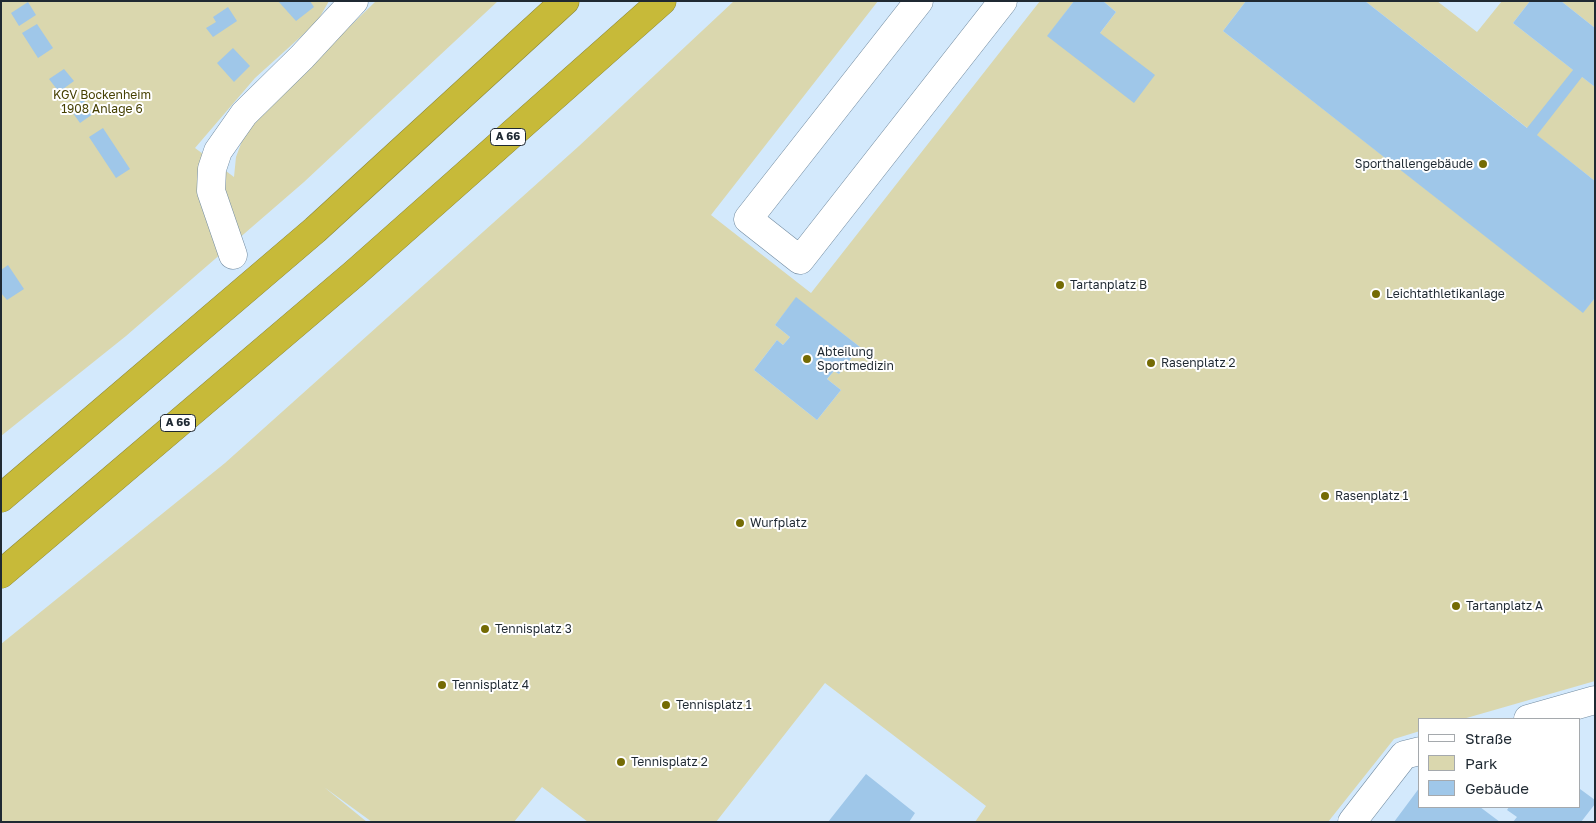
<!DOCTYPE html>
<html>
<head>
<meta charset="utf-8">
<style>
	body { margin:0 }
	#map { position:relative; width:1596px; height:823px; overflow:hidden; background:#d3e9fc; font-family:"Golos Text",sans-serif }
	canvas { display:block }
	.frame { position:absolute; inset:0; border:2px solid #1f2932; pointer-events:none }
	.legend { position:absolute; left:1418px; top:718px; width:162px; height:90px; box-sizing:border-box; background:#fff; border:1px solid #a5a9ad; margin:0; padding:6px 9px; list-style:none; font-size:15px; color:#1f2932 }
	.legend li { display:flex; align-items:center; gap:10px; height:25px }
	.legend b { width:25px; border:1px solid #a5a9ad }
</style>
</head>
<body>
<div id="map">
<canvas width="1596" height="823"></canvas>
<div class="frame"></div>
<ul class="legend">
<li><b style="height:6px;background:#fff"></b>Straße</li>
<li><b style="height:14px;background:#dad7ae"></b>Park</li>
<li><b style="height:14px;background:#9fc7e9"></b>Gebäude</li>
</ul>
</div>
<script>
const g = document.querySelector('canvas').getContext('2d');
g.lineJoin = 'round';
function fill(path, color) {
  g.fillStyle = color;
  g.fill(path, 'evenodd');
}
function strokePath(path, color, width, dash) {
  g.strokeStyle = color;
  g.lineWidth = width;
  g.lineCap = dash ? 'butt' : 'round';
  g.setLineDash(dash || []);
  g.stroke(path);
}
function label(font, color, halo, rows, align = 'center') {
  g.font = font + ' "Golos Text",sans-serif';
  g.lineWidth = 4;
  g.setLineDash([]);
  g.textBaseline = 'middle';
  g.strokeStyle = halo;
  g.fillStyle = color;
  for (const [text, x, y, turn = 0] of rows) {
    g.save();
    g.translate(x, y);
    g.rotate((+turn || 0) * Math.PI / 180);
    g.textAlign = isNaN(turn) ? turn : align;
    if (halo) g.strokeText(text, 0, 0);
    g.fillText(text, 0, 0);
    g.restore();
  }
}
fill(new Path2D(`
	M1,1h328l-12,21 -62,56 -60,70 39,29 2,-20 6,-16 18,-27 116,-113h122l-194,181 -178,154 -125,100z
	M734,1h144l-167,214 100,78 229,-292h34l-26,35 52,-3 16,-21 -13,-11h143l-23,30 360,281 12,-14v383l-132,38h-43v12l-26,8 -66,83h-353l11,-16 -161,-123 -109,139h-128l-46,-35 -28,35h-142l-48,-35 43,35h-366v-178l224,-181 354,-317zM796,298l64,49 -21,27 -5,-3 -7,8 14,11 -24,30 -63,-50 23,-30 6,5 7,-8 -15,-12z
	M1365,1h72l40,31 25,-31h28l-17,22 82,64v94z
	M1561,1h34v27z`), '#dad7ae');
fill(new Path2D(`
	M278,1h32l4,6 -18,14z
	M1074,1h29l13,11 -16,21 55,42 -21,28 -87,-67z
	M1246,1h119l162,127 46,-58 -60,-47 17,-22h31l34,27v59l-13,-10 -45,58 58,46v117l-12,15 -360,-282z
	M28,2l8,13 -17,11 -8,-13z
	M228,7l9,14 -24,16 -7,-9 10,-6 -3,-5z
	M37,24l16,24 -15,10 -16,-25z
	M233,48l17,18 -16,16 -17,-19z
	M64,69l10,12 -15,11 -10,-13z
	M83,99l10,15 -13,9 -10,-14z
	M103,128l27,41 -14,9 -27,-41z
	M8,265l16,24 -17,11 -6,-7v-23z
	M796,297l64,50 -21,27 -5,-3 -7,8 14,11 -24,30 -63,-50 23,-30 6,5 7,-8 -15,-12z
	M866,774l49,39 -6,9h-81z
	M1420,787v20h60l20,15h-106z
	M1580,789l15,11v4l-14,18h-68l4,-5 -10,-7 2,-3h71z`), '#9fc7e9');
const minor = new Path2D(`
	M919,1l-171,218 52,41 203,-259
	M233,255l-22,-64 1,-22 6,-18 26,-37 58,-57 52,-56
	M1528,719l67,-19
	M1352,822l52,-67 16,-4`);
const highway = new Path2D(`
	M1,498l314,-268 250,-229
	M1,574l354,-301 307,-272`);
strokePath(minor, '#728ba0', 29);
strokePath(highway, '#8c8737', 29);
strokePath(minor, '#fff', 28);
strokePath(highway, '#c7ba39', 28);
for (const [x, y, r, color] of [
	[1483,164,5,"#746b04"],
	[1060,285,5,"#746b04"],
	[1376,294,5,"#746b04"],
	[807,359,5,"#746b04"],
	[1151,363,5,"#746b04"],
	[1325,496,5,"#746b04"],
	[740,523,5,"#746b04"],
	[1456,606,5,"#746b04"],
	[485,629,5,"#746b04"],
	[442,685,5,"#746b04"],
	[666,705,5,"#746b04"],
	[621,762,5,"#746b04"]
]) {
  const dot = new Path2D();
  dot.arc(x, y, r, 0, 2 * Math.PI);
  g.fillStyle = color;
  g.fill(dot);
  strokePath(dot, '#fff', 2);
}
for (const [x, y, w] of [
	[508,137,35],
	[178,423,35]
]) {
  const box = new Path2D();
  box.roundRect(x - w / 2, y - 8.5, w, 17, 4);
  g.fillStyle = '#fff';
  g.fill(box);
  strokePath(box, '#1f2932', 1);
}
label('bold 11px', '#1f2932', null, [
	["A 66",508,137],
	["A 66",178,423]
]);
label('12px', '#464002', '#fff', [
	["KGV Bockenheim",102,95],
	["1908 Anlage 6",102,109]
]);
label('12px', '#1f2932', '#fff', [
	["Sporthallengebäude",1473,164,"right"],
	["Tartanplatz B",1070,285],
	["Leichtathletikanlage",1386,294],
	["Abteilung",817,352],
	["Sportmedizin",817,366],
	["Rasenplatz 2",1161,363],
	["Rasenplatz 1",1335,496],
	["Wurfplatz",750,523],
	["Tartanplatz A",1466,606],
	["Tennisplatz 3",495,629],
	["Tennisplatz 4",452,685],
	["Tennisplatz 1",676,705],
	["Tennisplatz 2",631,762]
], 'left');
</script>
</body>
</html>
